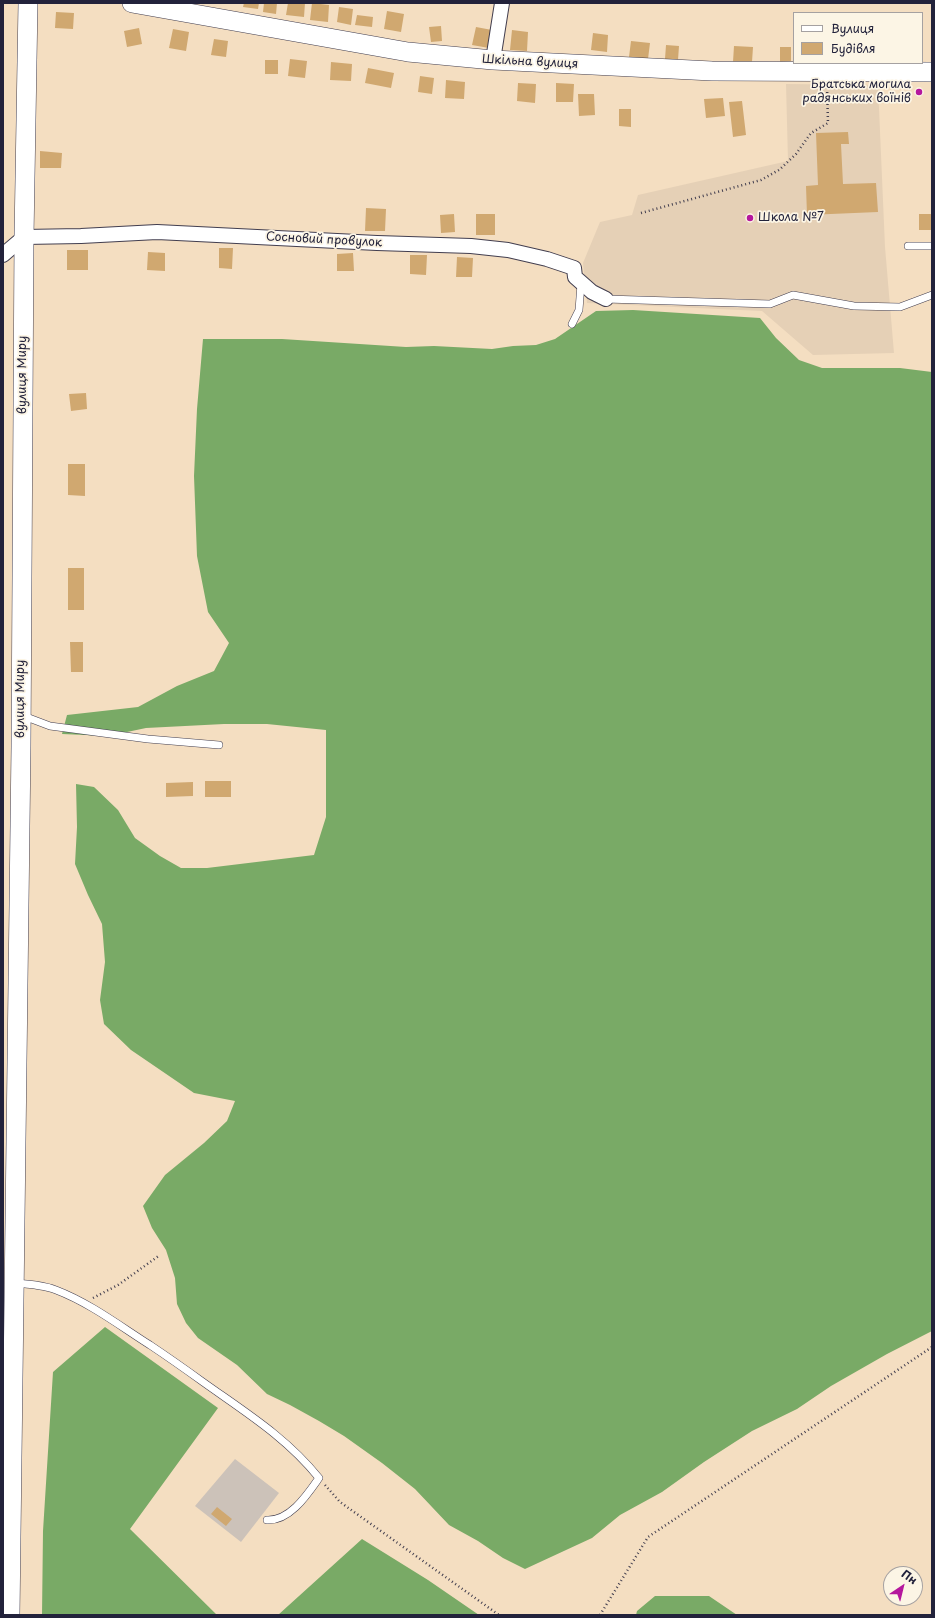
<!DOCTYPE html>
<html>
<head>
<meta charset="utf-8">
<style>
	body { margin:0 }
	#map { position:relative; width:935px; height:1618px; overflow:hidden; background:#f4dec1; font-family:"Playpen Sans",sans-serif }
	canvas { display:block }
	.frame { position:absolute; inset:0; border:4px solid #22223b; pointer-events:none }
	.legend { position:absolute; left:793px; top:12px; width:130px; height:52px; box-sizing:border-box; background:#fcf5e5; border:1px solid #a5a1a1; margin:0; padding:5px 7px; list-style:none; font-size:12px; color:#22223b }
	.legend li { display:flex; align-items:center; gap:8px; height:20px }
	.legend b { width:20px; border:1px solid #a5a1a1 }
	.north { position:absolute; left:883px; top:1566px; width:40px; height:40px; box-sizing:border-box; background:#fcf5e5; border:1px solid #a5a1a1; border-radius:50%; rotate:35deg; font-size:11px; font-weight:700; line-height:16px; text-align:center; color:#22223b }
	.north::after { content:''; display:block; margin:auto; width:14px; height:18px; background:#b5179e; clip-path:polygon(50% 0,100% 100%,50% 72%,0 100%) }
</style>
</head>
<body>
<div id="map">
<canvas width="935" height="1618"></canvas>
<div class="frame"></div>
<ul class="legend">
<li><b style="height:5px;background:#fff"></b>Вулиця</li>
<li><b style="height:11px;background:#d0a870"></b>Будівля</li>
</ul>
<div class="north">Пн</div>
</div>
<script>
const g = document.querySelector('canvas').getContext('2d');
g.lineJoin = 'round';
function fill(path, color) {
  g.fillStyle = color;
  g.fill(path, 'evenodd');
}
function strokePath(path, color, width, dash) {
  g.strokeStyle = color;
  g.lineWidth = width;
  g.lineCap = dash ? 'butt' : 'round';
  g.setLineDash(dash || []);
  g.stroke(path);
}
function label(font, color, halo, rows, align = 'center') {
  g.font = font + ' "Playpen Sans",sans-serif';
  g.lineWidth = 3.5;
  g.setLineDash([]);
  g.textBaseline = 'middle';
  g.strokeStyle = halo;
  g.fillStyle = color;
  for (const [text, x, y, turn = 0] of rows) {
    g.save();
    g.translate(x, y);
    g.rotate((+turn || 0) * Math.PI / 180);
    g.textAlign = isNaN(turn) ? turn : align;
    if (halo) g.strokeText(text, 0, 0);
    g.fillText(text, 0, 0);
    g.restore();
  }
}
fill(new Path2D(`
	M786,84l92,1 7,162 9,106 -81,2 -51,-44 -175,-8 -4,-40 17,-41 32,-7 6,-20 150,-34z`), '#e5d0b6');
fill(new Path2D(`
	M235,1459l44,34 -38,49 -46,-36z`), '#ccc2b9');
fill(new Path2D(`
	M633,310l127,8 16,20 23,22 23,8h78l32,4v959l-45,23 -56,32 -34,23 -45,22 -48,31 -42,30 -42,23 -28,23 -67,31 -22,-11 -25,-17 -29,-16 -34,-36 -33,-26 -38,-27 -25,-15 -29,-16 -23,-11 -30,-29 -39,-27 -12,-15 -9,-19 -2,-26 -9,-28 -14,-22 -9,-22 22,-31 39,-32 23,-22 8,-20 -41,-8 -63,-43 -27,-26 -4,-24 5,-38 -3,-38 -14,-29 -13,-31 2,-37 -1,-43 18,3 24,23 17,28 25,18 21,12h26l107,-13 12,-38v-87l-59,-6h-43l-78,4 -38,8 -46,-2 5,-19 71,-8 39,-21 37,-15 15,-28 -21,-31 -11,-56 -3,-80 3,-67 6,-70h79l124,8 28,-1 58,3 21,-3 23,-1 19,-6 41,-28z
	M105,1327l113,81 -88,121 87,86h-175l1,-84 10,-159z
	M362,1539l66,41 51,35h-201z
	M655,1596h54l28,19h-101l1,-4z`), '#79aa66');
fill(new Path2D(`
	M244,3h15l-1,6 -15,-2z
	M264,3h13l-1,11 -13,-2z
	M288,3h17l-1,14 -18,-2z
	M312,3l17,2 -1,17 -18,-2z
	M339,7l14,2 -2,16 -14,-3z
	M387,11l17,3 -3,18 -17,-3z
	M56,12l18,1 -1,16 -18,-1z
	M357,15l16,2 -1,10 -17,-2z
	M441,26l1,15 -11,1 -2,-15z
	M476,27l16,3 -3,18 -17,-3z
	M139,28l3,16 -15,3 -3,-16z
	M173,29l16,3 -3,19 -17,-3z
	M512,30l16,2 -1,19 -17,-1z
	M593,33l15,2 -1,17 -16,-2z
	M214,39l14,2 -2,16 -15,-2z
	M631,41l19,2 -2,16 -19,-2z
	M666,45l13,1 -1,14 -13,-1z
	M734,46l19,1 -1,15h-19z
	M780,47h11v14l-11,1z
	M290,59l17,2 -2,17 -17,-2z
	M265,60h13v14h-13z
	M331,62l21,2 -1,17 -21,-1z
	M368,68l26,5 -3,15 -26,-5z
	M420,76l14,2 -2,16 -14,-2z
	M446,80l19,2 -1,17 -19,-1z
	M518,83l18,1 -1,19 -18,-2z
	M556,83l18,1 -1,18h-17z
	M578,94h16l1,21 -16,1z
	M723,98l2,18 -19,2 -2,-19z
	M742,101l4,34 -13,2 -4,-35z
	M619,109h12v18l-12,-1z
	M848,132l1,12h-8l2,40 33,-1 2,29 -71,3 -1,-29 12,-1 -2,-52z
	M40,151l22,2 -1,15h-21z
	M366,208l20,1 -1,22h-20z
	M454,214l1,18 -14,1 -1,-18z
	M476,214h19v21h-19z
	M919,214h13v16h-13z
	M219,248h14l-1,21 -13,-1z
	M67,250h21v20h-21z
	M148,252l17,1v18l-18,-1z
	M353,253l1,18h-17v-17z
	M410,255h17l-1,20 -16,-1z
	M457,257l16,1 -1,19h-16z
	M86,393l1,16 -16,2 -2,-17z
	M68,464h17v32l-17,-1z
	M68,568h16v42h-16z
	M70,642h13v30h-12z
	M205,781h26v16h-26z
	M193,782v14l-27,1v-14z
	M217,1507l15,12 -6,7 -15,-12z`), '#d0a870');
const lane = new Path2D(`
	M908,246h24
	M606,299l164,5 23,-9 61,11 46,1 32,-12
	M572,324l7,-14 2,-26
	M21,715l29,11 98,13 71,6
	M14,1283c15,1 29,2 42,7 34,13 64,36 94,55 18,12 35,24 53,37 42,30 83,55 116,96 -12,17 -29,43 -52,42`);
const street = new Path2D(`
	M493,60l9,-57
	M3,255l21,-18 57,-1 76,-4 220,11 94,3 37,4 39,9 27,9 1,9 17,15 14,7`);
const secondary = new Path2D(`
	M132,3l276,49 85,8 219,11 220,1
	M10,1615l11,-868 3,-510 4,-234`);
strokePath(lane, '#423e4f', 8);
strokePath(street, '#423e4f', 16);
strokePath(secondary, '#423e4f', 20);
strokePath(new Path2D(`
	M641,213l120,-33 18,-10 17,-16 15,-21 17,-10 -1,-38
	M93,1298l25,-13 42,-30
	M325,1485l15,17 159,113
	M600,1615l48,-78 284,-190`), '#423e4f', 2.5, [1, 3]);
strokePath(lane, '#fff', 7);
strokePath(street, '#fff', 14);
strokePath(secondary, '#fff', 19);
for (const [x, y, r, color] of [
	[919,92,4,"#b5179e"],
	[750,218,4,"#b5179e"]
]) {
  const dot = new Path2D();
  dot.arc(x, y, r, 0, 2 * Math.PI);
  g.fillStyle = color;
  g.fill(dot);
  strokePath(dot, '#fcf5e5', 1.5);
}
label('12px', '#22223b', '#fcf5e5', [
	["Шкільна вулиця",530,62,3],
	["Сосновий провулок",324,240,3],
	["вулиця Миру",23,375,-90],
	["вулиця Миру",21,699,-90]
]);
label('12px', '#22223b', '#fcf5e5', [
	["Братська могила",911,85],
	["радянських воїнів",911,99],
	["Школа №7",758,218,"left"]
], 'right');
</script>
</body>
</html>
